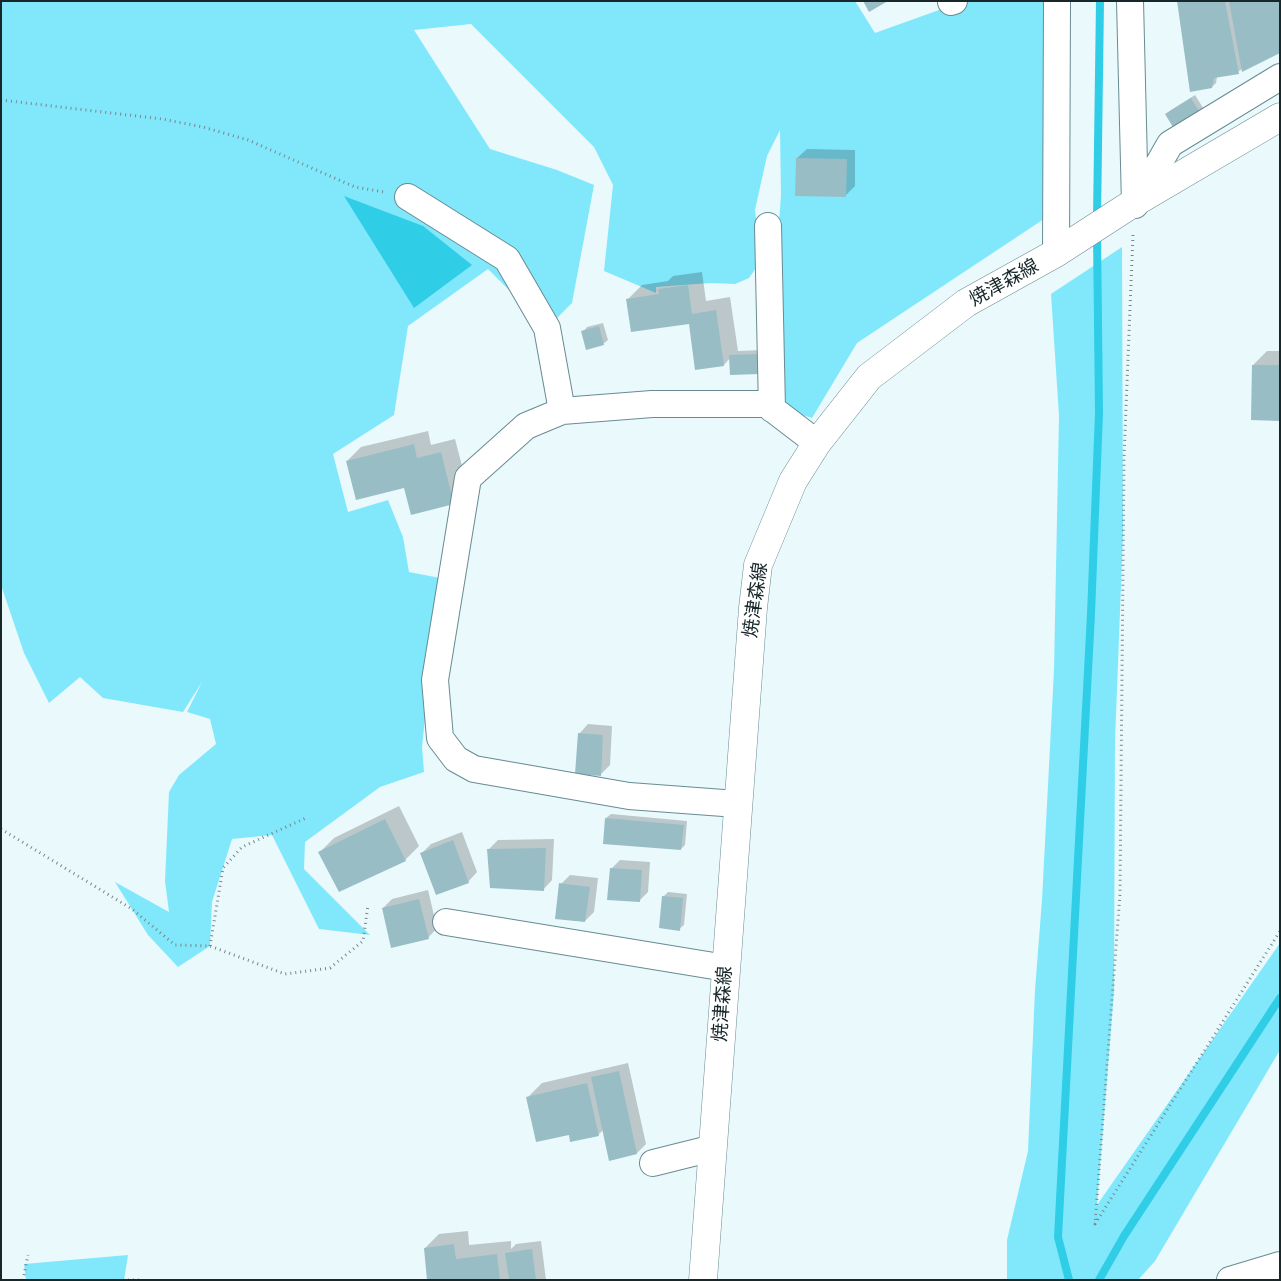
<!DOCTYPE html>
<html>
<head>
<meta charset="utf-8">
<style>
	body { margin:0 }
	#map { position:relative; width:1281px; height:1281px; overflow:hidden; background:#eaf9fc; font-family:"PT Sans Narrow",sans-serif }
	canvas { display:block }
	.frame { position:absolute; inset:0; border:2px solid #18272a; pointer-events:none }
</style>
</head>
<body>
<div id="map">
<canvas width="1281" height="1281"></canvas>
<div class="frame"></div>
</div>
<script>
const g = document.querySelector('canvas').getContext('2d');
g.lineJoin = 'round';
function fill(path, color) {
  g.fillStyle = color;
  g.fill(path, 'evenodd');
}
function strokePath(path, color, width, dash) {
  g.strokeStyle = color;
  g.lineWidth = width;
  g.lineCap = dash ? 'butt' : 'round';
  g.setLineDash(dash || []);
  g.stroke(path);
}
function label(font, color, halo, rows, align = 'center') {
  g.font = font + ' "PT Sans Narrow","Noto Sans JP",sans-serif';
  g.lineWidth = 4;
  g.setLineDash([]);
  g.textBaseline = 'middle';
  g.strokeStyle = halo;
  g.fillStyle = color;
  for (const [text, x, y, turn = 0] of rows) {
    g.save();
    g.translate(x, y);
    g.rotate((+turn || 0) * Math.PI / 180);
    g.textAlign = isNaN(turn) ? turn : align;
    if (halo) g.strokeText(text, 0, 0);
    g.fillText(text, 0, 0);
    g.restore();
  }
}
fill(new Path2D(`
	M1,1h854l20,32 89,-32h92v210l-199,132 -45,75 -46,-14 15,-209 -1,-65 -13,26 -12,54 6,51 -12,17 -14,6 -25,-1 -54,4v6l-52,-22 9,-86 -19,-38 -123,-123 -57,6 76,119 67,21 37,15 -22,118 -25,25 -59,-59 -80,57 -14,89 -61,39 15,58 40,-12 15,37 6,35 31,6 -18,169 2,25 -44,15 -75,55 -1,27 66,66 -51,-6 -47,-94 -40,4 -20,63 -2,44 -32,21 -30,-32 -33,-53 54,30 -4,-31 4,-89 10,-17 37,-31 -6,-25 -23,-7 15,-30 -19,30 -80,-14 -23,-21 -31,26 -25,-50 -23,-68z
	M1122,247l1,287 -8,207 -1,249 -17,215 183,-262v107l-125,211 -17,19h-131v-40l21,-89 7,-161 7,-90 12,-230 5,-254 -8,-122z
	M128,1255l-4,25h-98l-2,-16z`), '#81e8fc');
fill(new Path2D(`
	M344,196l79,30 49,39 -58,43z`), '#30cde7');
fill(new Path2D(`
	M1178,1h102l-37,67 -5,4 -21,5 -1,6 -4,4z
	M1195,95l10,16 -39,3 5,-4z
	M807,149l48,1v36l-9,9 -49,-37z
	M702,272l4,29 24,-4 8,54 25,-1 1,18 -34,-10 -6,7 -28,4 -6,-46 -62,-24 14,-14 26,-4 5,-5z
	M603,323l5,17 -5,4 -20,-12 4,-5z
	M1267,351h13v68l-27,-54z
	M428,431l3,14 24,-6 13,50 -56,25 -7,-27 -58,-26 14,-14z
	M588,724l24,2 -2,39 -10,10 -21,-41z
	M399,806l20,40 -14,14 -85,-8 14,-14z
	M611,814l76,7 -2,24 -4,4 -75,-31z
	M462,832l15,40 -9,10 -46,-29 9,-9z
	M554,839l-2,41 -9,10 -55,-40 10,-10z
	M620,860l30,2 -2,30 -9,9 -28,-32z
	M570,875l28,3 -4,34 -9,9 -24,-37z
	M428,890l9,38 -9,10 -45,-30 9,-9z
	M668,892l19,2 -3,31 -5,4 -16,-32z
	M628,1063l18,81 -9,9 -33,-24 -6,6 -28,-1 -42,-37 14,-14z
	M468,1231l1,14 42,-4v8l5,-5 25,-3 5,39h-118l-3,-32 14,-14z`), '#0003');
strokePath(new Path2D(`
	M1097,219l3,-218
	M1069,1280l-11,-43 33,-623 8,-201 -2,-180
	M1099,1280l25,-44 156,-238`), '#30cde7', 8);
fill(new Path2D(`
	M863,1h25l-19,11z
	M1177,1h48l14,73 -25,4 -2,10 -22,4z
	M1229,1h51v52l-38,19z
	M1191,98l11,18 -26,16 -11,-18z
	M796,158l51,1 -1,38 -51,-1z
	M688,285l4,29 24,-4 8,56 -29,4 -6,-46 -58,8 -5,-33 33,-5 -1,-5z
	M599,326l5,19 -18,5 -5,-19z
	M759,354l1,20 -30,1 -1,-20z
	M1252,365h28v56l-29,-1z
	M414,444l3,14 24,-6 13,52 -43,11 -7,-27 -48,12 -10,-39z
	M578,733l25,2 -2,41 -26,-2z
	M605,818l79,7 -3,25 -78,-6z
	M385,819l21,42 -67,31 -21,-40z
	M453,840l16,43 -33,12 -16,-42z
	M546,848l-2,43 -54,-3 -3,-39z
	M610,868l32,2 -2,32 -33,-2z
	M559,883l31,4 -5,35 -30,-3z
	M662,896l21,2 -3,33 -21,-3z
	M419,899l10,40 -38,9 -9,-40z
	M619,1071l18,83 -28,7 -18,-84z
	M587,1083l12,53 -29,6 -1,-7 -33,7 -10,-45z
	M454,1244l2,15 41,-5 3,26h-73l-3,-32z
	M532,1249l4,31h-27l-4,-27z`), '#98bdc5');
const minor = new Path2D(`
	M1130,1l5,204
	M951,2l3,-1
	M408,197l99,62 40,69 15,83
	M1135,205l35,-61 110,-67
	M768,226l4,183
	M1056,253l1,-252
	M737,804l-108,-8 -155,-27 -18,-10 -16,-21 -5,-58 33,-202 58,-52 36,-15 90,-7h114l51,39
	M446,922l280,46
	M653,1163l60,-15
	M1230,1280l50,-15`);
const major = new Path2D(`
	M703,1280l50,-672 5,-43 35,-84 24,-38 52,-66 97,-74 90,-50 71,-46 153,-90`);
strokePath(minor, '#688b93', 28);
strokePath(major, '#688b93', 29);
strokePath(new Path2D(`
	M1,100l161,19 41,8 45,13 107,47 29,5
	M1133,235l-9,222 -4,437 -25,330 185,-293
	M1,829l131,80 43,36 35,1 75,28 45,-6 33,-27 5,-36
	M210,946l13,-78 19,-21 64,-29
	M23,1280l5,-25
	M123,1280h16`), '#78878a', 3, [1, 4]);
strokePath(minor, '#fff', 26);
strokePath(major, '#fff', 28);
label('19px', '#18272a', '#fff', [
	["焼津森線",1004,283,-29],
	["焼津森線",756,600,-82],
	["焼津森線",723,1004,-86]
]);
</script>
</body>
</html>
